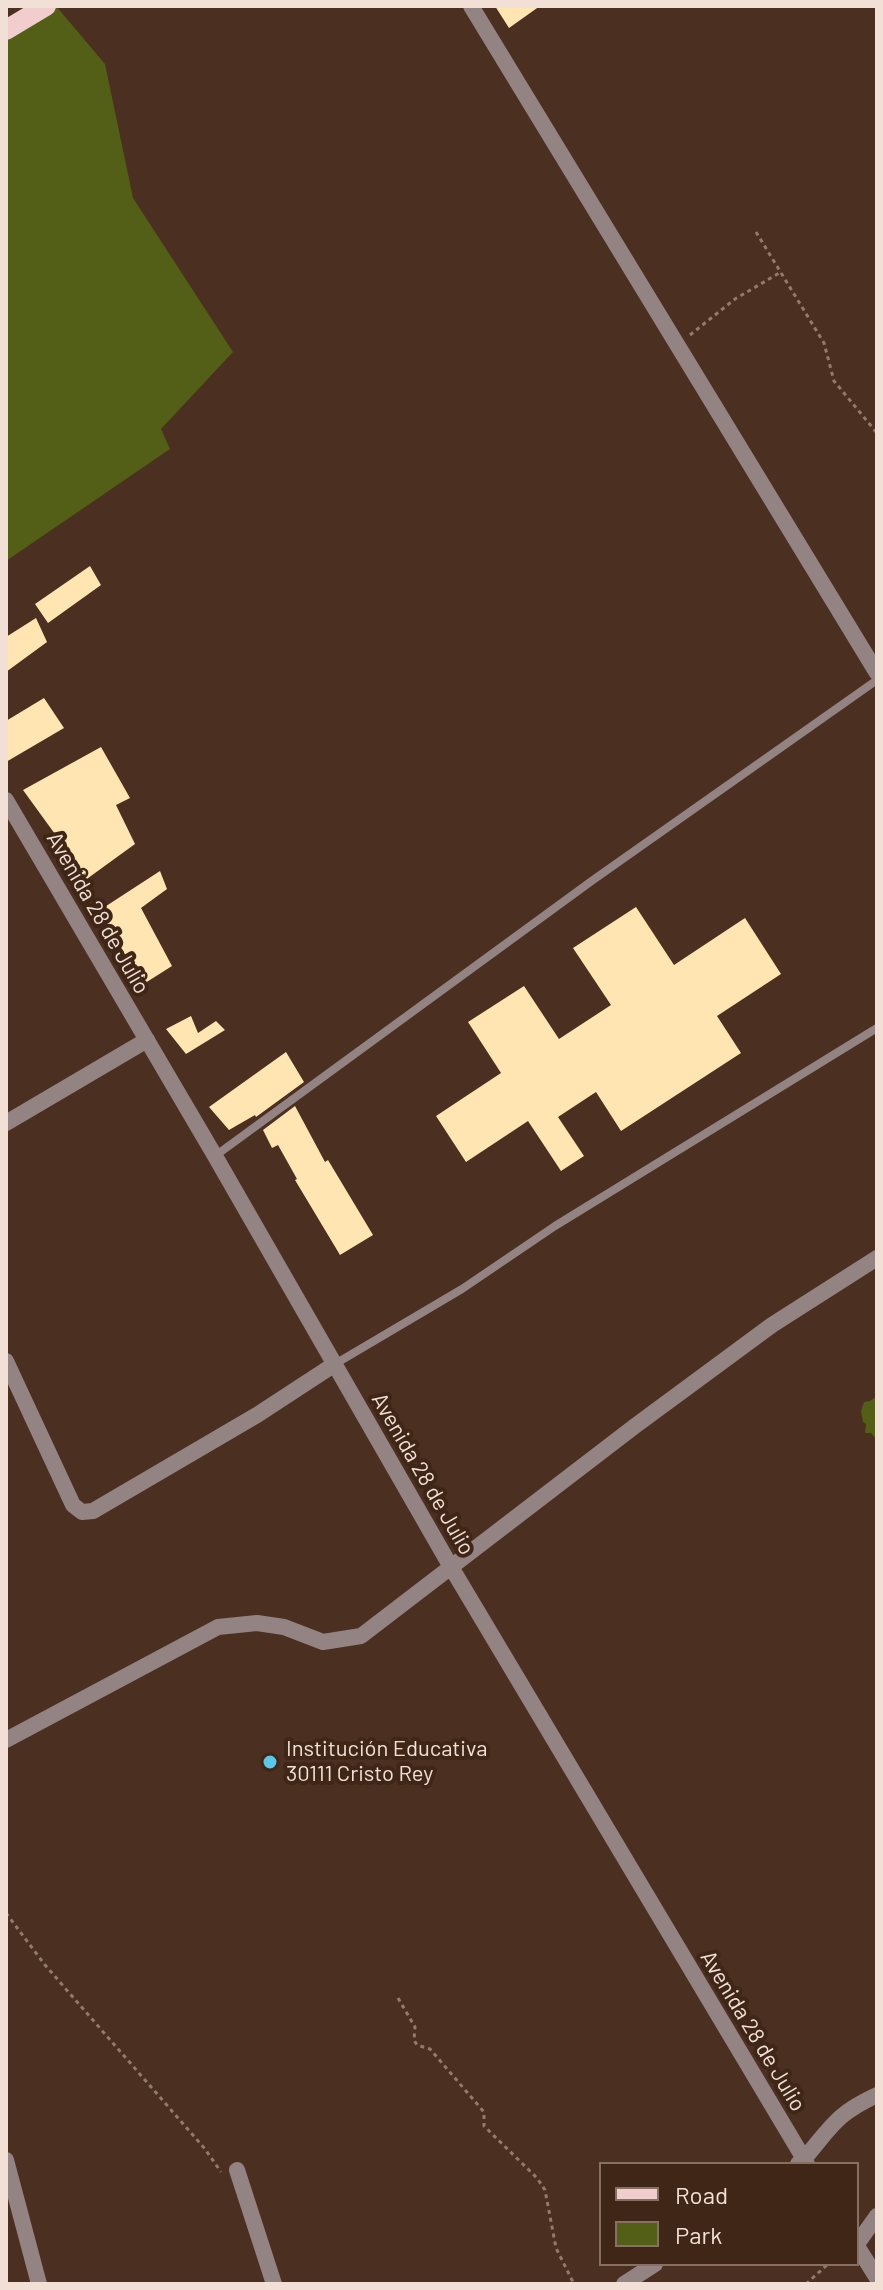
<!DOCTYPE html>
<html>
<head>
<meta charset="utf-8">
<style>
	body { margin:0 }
	#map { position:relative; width:883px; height:2290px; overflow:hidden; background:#4b3021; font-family:Barlow,sans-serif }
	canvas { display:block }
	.frame { position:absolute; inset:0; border:8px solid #f2e0d6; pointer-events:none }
	.legend { position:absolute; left:599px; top:2162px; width:260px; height:104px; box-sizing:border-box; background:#402617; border:2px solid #877063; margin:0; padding:10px 14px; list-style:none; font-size:24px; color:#f2e0d6 }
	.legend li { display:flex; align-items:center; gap:16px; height:40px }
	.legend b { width:40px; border:2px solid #877063 }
</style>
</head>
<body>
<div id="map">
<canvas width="883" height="2290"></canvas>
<div class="frame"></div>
<ul class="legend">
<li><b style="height:10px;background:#f1cdcd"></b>Road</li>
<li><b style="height:22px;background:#535e16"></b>Park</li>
</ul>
</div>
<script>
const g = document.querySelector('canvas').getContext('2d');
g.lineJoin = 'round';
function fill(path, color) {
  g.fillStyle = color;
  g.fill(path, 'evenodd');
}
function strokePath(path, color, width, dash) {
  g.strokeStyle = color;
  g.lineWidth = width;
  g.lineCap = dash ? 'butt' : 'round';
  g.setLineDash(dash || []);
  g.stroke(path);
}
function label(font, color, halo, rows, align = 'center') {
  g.font = font + ' Barlow,sans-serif';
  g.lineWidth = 8;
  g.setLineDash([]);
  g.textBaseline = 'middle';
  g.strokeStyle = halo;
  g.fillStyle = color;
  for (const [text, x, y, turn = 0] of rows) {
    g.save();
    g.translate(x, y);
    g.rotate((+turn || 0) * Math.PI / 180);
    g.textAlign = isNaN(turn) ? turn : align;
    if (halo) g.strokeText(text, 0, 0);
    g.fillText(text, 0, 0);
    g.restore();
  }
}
fill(new Path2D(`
	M52,6h4l49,58 28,134 100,154 -72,77 9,20 -164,112v-526z
	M877,1396v44l-6,-7h-6l1,-9 -3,-2 -2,-11 3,-9 6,-1z`), '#535e16');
fill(new Path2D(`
	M495,6h45l-31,22z
	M90,566l11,19 -53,38 -13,-19z
	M36,618l11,24 -41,30v-35z
	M44,698l20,30 -58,34v-41z
	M101,747l29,51 -14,7 19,39 -51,37 -27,-39 3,-1 -37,-51z
	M160,871l7,18 -26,19 31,58 -30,19 -42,-75z
	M636,907l38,58 71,-47 36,56 -64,42 24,37 -120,78 -25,-39 -38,25 26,39 -23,15 -33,-50 -62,41 -30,-46 65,-43 -33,-51 56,-36 35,53 52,-34 -38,-57z
	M191,1016l7,17 18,-12 9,9 -39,24 -20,-25z
	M286,1052l18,30 -48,35 -1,-2 -26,15 -20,-23z
	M295,1106l30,56 3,-2 45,75 -33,20 -45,-75 2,-1 -19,-34 -6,3 -9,-18z`), '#ffe5b2');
strokePath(new Path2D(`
	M756,232l68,111 10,38 43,52
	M690,335l45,-36 46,-27
	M6,1913l39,52 160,184 16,23
	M398,1998l17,29 -1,13 3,5 13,4 54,63v14l53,52 8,12 11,58 18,36
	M806,2284l22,-20`), '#927b6e', 3, [4, 4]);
strokePath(new Path2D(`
	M215,1156l378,-276 284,-200
	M335,1364l127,-75 93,-63 322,-198`), '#948383', 8);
strokePath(new Path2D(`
	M6,1123l141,-83
	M6,1361l67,144 9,7 11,-1 164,-96 78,-51
	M6,2160l33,124
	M807,2164l-3,-5c28,-33 32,-45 73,-64
	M237,2170l37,114
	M857,2244l20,-28
	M857,2246l20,32`), '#948383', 16);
strokePath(new Path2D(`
	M471,6l406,667
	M6,800l209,356 236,411 353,592 -6,5
	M6,1740l212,-113 39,-4 27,4 39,15 38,-6 274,-210 137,-101 105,-67
	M624,2284l31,-20`), '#948383', 16);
strokePath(new Path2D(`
	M6,30l40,-24`), '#f1cdcd', 20);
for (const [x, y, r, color] of [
	[270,1762,8,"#5ac8e6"]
]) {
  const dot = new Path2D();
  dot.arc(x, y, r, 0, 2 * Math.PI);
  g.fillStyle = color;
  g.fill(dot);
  strokePath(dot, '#402617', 3);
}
label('22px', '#f2e0d6', '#402617', [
	["Avenida 28 de Julio",98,913,60],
	["Avenida 28 de Julio",423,1474,60],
	["Avenida 28 de Julio",753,2031,59]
]);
label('22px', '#f2e0d6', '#402617', [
	["Institución Educativa",286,1749],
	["30111 Cristo Rey",286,1774]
], 'left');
</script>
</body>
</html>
